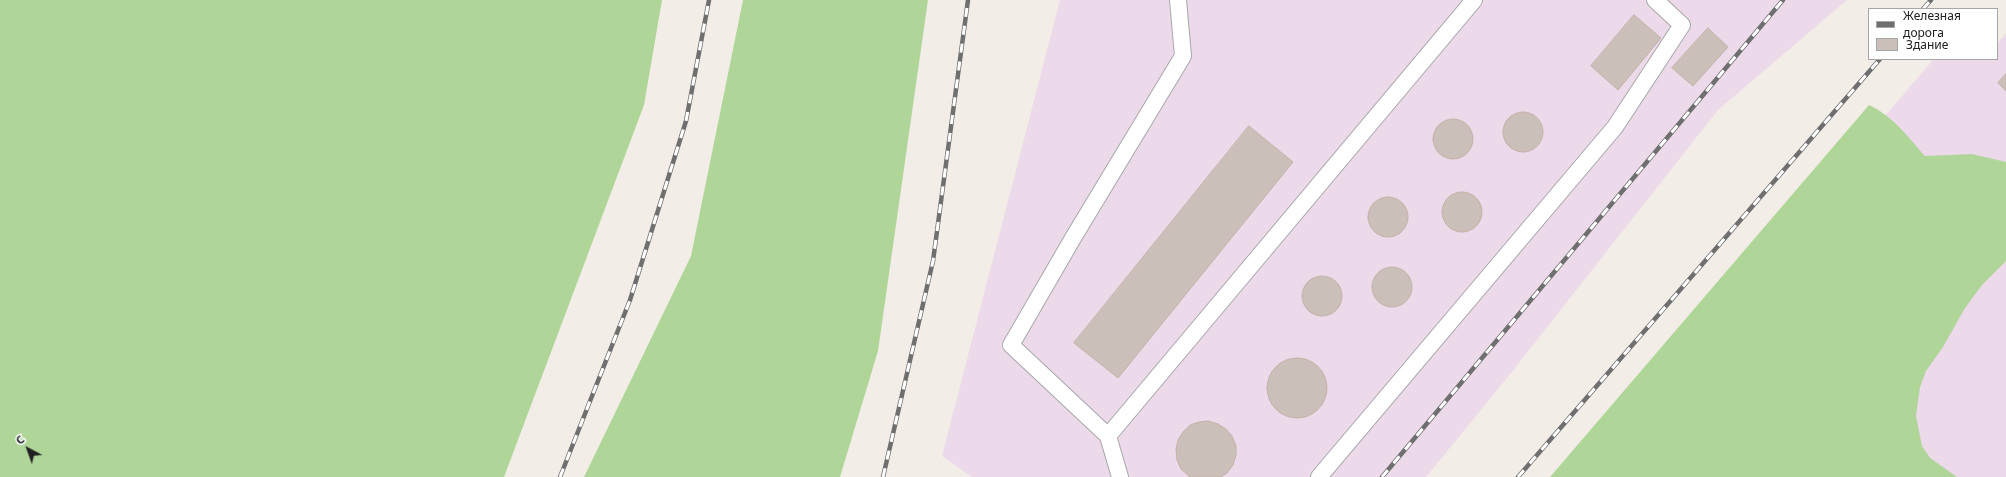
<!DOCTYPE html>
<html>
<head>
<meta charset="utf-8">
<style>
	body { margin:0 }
	#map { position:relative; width:2006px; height:477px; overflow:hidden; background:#f2eee7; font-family:"Noto Sans",sans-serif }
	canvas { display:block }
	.legend { position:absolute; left:1868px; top:8px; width:130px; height:52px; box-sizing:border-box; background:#fff; border:1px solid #a6a6a6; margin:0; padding:5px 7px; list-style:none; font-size:12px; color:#212121 }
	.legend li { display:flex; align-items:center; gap:8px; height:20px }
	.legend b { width:20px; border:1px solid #a6a6a6 }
	.north { position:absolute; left:8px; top:429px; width:40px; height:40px; -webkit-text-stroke:3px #fff; paint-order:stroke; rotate:319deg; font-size:11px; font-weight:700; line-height:16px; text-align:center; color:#212121 }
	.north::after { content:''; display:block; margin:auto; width:14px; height:18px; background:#212121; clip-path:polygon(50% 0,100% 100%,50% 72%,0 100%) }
</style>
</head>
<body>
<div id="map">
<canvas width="2006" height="477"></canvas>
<ul class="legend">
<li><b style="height:5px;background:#6f6f6f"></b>Железная дорога</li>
<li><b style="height:11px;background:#cbbfba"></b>Здание</li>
</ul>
<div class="north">С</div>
</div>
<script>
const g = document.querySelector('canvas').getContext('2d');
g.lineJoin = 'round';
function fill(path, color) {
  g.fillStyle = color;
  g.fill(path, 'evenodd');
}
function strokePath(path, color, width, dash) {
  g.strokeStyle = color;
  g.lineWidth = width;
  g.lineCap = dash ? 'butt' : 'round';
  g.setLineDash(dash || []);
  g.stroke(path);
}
fill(new Path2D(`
	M1060,0h787l-129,110 -211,268 -81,99h-454l-30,-21z
	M2006,33v444h-432l360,-418h63v-15z`), '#ecd9ea');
fill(new Path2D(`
	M0,0h662l-18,105 -140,372h-504z
	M743,0h185l-50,351 -38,126h-256l107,-221z
	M1869,105c24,11 39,32 56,51l47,-2 34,8v99l-24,24 -17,23 -22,39 -17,24 -6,16 -4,29 6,30 8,12 27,19h-407z`), '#b0d599');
const building = new Path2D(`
	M1634,15l27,23 -43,52 -27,-24z
	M1708,28l20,19 -35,39 -21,-18z
	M2006,74v17l-8,-8z
	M1503 132a20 20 0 1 1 40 0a20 20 0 1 1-40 0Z
	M1433 139a20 20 0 1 1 40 0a20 20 0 1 1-40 0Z
	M1249,126l44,36 -175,216 -44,-35z
	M1442 212a20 20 0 1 1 40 0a20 20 0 1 1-40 0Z
	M1368 217a20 20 0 1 1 40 0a20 20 0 1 1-40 0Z
	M1372 287a20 20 0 1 1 40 0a20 20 0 1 1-40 0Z
	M1302 296a20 20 0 1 1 40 0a20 20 0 1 1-40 0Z
	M1267 388a30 30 0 1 1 60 0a30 30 0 1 1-60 0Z
	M1209,421l9,3 8,5 6,7 4,10v9l-3,10 -6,8 -6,4h-31l-9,-8 -4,-9 -1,-11 2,-9 5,-8 7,-7 9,-3z`);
fill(building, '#cbbfba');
strokePath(building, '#c5b2a8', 1);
const lane = new Path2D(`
	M1108,436l366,-436
	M1120,477l-12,-41 -97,-91 62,-107 110,-182 -5,-56
	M1319,477l296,-350 67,-102 -27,-25`);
strokePath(lane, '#a8a8a8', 18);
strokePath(lane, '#fff', 16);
const rail = new Path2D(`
	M1923,9l8,-9
	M560,477l70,-177 56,-179 23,-121
	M883,477l50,-216 35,-261
	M1382,477l401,-477
	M1518,477l362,-418`);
strokePath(rail, '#6f6f6f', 4.5);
strokePath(rail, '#fff', 3, [9]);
</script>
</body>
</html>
